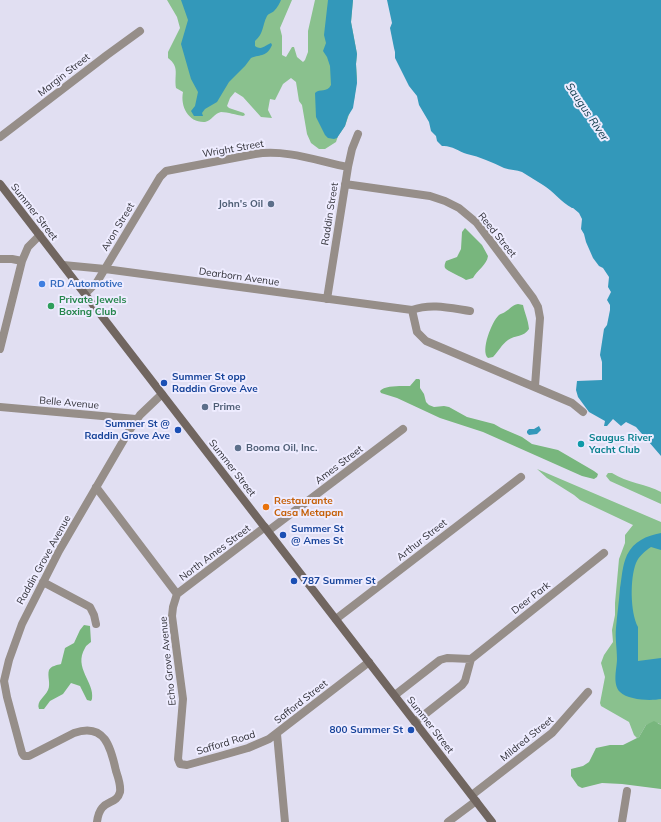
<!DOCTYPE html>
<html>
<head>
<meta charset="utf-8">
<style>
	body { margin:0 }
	canvas { display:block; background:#e1dff2 }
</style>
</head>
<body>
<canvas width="661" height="822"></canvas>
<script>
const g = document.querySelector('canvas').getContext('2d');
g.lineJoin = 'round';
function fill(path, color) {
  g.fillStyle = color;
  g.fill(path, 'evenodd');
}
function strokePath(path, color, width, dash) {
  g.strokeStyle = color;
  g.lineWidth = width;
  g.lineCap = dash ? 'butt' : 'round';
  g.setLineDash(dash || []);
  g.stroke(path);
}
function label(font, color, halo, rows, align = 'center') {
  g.font = font + ' Mulish,sans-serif';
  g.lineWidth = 4;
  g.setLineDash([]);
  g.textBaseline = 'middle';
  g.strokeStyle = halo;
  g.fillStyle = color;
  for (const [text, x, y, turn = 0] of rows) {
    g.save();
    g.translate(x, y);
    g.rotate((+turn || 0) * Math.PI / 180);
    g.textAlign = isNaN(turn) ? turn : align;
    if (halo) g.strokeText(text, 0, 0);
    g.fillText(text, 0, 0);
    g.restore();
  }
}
fill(new Path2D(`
	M167,0h125l-12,28 2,8v19l4,2 6,-10h2l3,10 6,5 2,-2 3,-8v-21l7,-31h38l-2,22 6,32 -1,10 1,15 -3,21 -9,26 -7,10 -2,6 -11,7h-6l-8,-6 -4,-9 -5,-29 -3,-4 -3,-19 -5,-4 -8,6 -8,16 -5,-1 -2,11 4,8 -11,-1 -18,-20 -8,-5 -5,6 -3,8 2,2 15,5 1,2 -2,1c-7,-1 -15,-4 -22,-4 -6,1 -10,9 -16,10 -16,1 -25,-15 -22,-30l-7,-4c-2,-14 4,-21 -8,-30v-6l12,-24 -3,-11z
	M537,469l124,53v203l-3,-2 -12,2 -7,12 -2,1 -3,-3 -5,-13 -28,-16 -1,-3 5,-26 -4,-14 3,-8 9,-13 -1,-12 3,-15v-12l4,-44 6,-16v-8l8,-10 -53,-25 -6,-5 -27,-17z
	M608,473h4c15,10 34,11 49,19v12l-51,-23 -4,-5z`), '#8ac18e');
fill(new Path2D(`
	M465,228l17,17 6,11c-1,9 -11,14 -15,22l-7,2c-4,-3 -19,-9 -21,-12 -1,-2 0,-5 1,-7l11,-4 4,-8 1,-17z
	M518,304l5,1c2,9 5,14 6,24 -5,8 -14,6 -21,11 -6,4 -10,12 -15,17l-5,1c-8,-7 4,-37 11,-43 1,-1 5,-2 6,-3 5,-3 7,-7 13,-8z
	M416,379h3l1,1v8l4,6 2,8 3,3 5,2 10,-1 5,1 18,10 27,7 7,4 21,9 10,7 26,6 36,21 4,3 -1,3 -3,2 -12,-3 -99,-44 -43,-14 -43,-20 -16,-5 -1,-2c5,-6 22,-5 30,-5z
	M84,625l6,1 1,16c-2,2 -5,3 -6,6 -12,20 10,34 7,51l-1,2 -4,-1 -7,-14 -9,-3 -8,11 -13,7 -6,8h-5c-3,-8 6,-12 9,-19 3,-6 -1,-14 1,-20 2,-4 8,-5 12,-6l4,-16 9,-5 6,-13z
	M654,721l7,4v64l-39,-5 -20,-1 -20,5 -4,-2 -7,-10v-7l12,-3 6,-4 7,-14 14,-3h13l16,-8 7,-12z`), '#78b67d');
fill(new Path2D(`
	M181,0h100c-1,3 -4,8 -7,11 -2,2 -5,2 -7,5 -5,10 -3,17 -12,25v5c7,5 10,-1 16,-3l1,2c-5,12 -11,9 -21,13l-6,8 -16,16 -12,20 -12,7 -3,4 1,3h-9l-3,-5 4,-5 3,-14 -7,-13 -10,-35 7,-24z
	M328,0h25l-2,22 6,32 -1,10 1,19 -4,25 -5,8 -3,10 -8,12 -3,1 -6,-1 -3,-3 -9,-18 -1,-24c5,-5 12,0 16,-8l-1,-19 -3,-9 -4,-6 3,-8 -2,-8z
	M387,0h274v456l-25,-29 -10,-5 -5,4 -8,-7 -6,7h-3l1,-5 -16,-9 -11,-15 -2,-7 1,-9 25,-1v-18l-2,-7 4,-26 3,-4 3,-15v-5l-3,-5 4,-8 -3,-5 1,-10 -6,-9 -4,-2 -6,-8 -7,-16 -2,-8 -3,-5 1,-10 -3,-6 -6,-5h-1c-11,-6 -19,-17 -29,-23 -7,-4 -14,-9 -21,-13 -5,-2 -12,-2 -18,-4 -12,-6 -24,-11 -37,-14 -9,-3 -16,-9 -25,-8l-5,-5 -1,-5 -5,-5 -2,-9 -10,-17 -2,-9 -8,-10 -14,-28v-6l-1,-4 -4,-20 2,-5z
	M539,426l2,4 -4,4 -8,1 -2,-2v-2l2,-2h5z
	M661,533v17l-10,-3c-6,4 -12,9 -15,16 -6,15 -6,49 2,64v34l23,-3v41c-11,2 -33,1 -41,-7 -8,-8 -3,-24 -3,-33 0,-10 -2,-21 -1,-31 1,-13 3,-26 4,-40 2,-11 2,-22 7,-33 7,-14 19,-19 34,-22z`), '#3398ba');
strokePath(new Path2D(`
	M0,137l107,-82 33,-24
	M345,184l85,12 15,5 14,7 18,15 56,75 5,9 2,11 -5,68
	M0,259h12l10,2
	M63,265l42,4 307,41c19,-7 38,-2 58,1
	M85,294l12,-12 63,-105 6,-6 89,-17c31,-5 63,7 93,13
	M327,299l21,-132 4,-18 6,-15
	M412,310l5,22 9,9 146,62 11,9
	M0,349l22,-88 6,-14 12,-12
	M0,407l136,12
	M96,487l81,107
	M268,531l135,-102
	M43,582l47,25 4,8 2,9
	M177,594l-4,13 -1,9 11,83 -5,60 2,5 7,1 33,-9 28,-8 21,-9 100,-77
	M177,594l88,-67
	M336,619l185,-142
	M395,695l45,-35 7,-2 24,1
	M415,722l47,-37 3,-4 6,-22 133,-106
	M277,734l8,88
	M472,795l80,-62 36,-41
	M97,822c3,-25 19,-15 23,-30 1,-7 -2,-15 -4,-21 -5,-23 -11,-49 -42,-38l-45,23h-5l-2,-3 -15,-56 -3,-16 5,-21 13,-36 37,-73 70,-120 11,-16 22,-21
	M448,822l28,-21
	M622,822l5,-31`), '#968e89', 8);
strokePath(new Path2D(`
	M0,184l492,638`), '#716660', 8);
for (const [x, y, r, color] of [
	[271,204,4,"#5c6f8a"],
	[42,284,4,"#3f7fe0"],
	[51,306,4,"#2e9e5b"],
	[164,383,4,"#1a4fb4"],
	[205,407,4,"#5c6f8a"],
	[178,430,4,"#1a4fb4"],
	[581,444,4,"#0f9aa8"],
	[238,448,4,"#5c6f8a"],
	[266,507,4,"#e8710a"],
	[283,535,4,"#1a4fb4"],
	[294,581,4,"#1a4fb4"],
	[411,730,4,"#1a4fb4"]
]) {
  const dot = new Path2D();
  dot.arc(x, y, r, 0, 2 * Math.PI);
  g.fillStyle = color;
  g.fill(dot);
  strokePath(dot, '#eeecff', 1.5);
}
label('10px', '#303037', '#eeecff', [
	["Margin Street",64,75,-38],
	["Wright Street",233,149,-10],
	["Summer Street",34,212,52],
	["Raddin Street",330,214,-81],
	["Avon Street",118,227,-59],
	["Reed Street",497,235,51],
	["Dearborn Avenue",239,277,8],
	["Belle Avenue",69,403,5],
	["Ames Street",339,465,-37],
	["Summer Street",232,468,52],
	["Arthur Street",422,540,-38],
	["North Ames Street",215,553,-37],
	["Raddin Grove Avenue",44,560,-61],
	["Deer Park",531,598,-38],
	["Echo Grove Avenue",168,661,-96],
	["Safford Street",301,702,-38],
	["Summer Street",430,725,52],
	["Mildred Street",527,739,-39],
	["Safford Road",226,743,-17]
]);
label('bold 10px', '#4e5e75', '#eeecff', [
	["John's Oil",263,204,"right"],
	["Prime",213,407],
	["Booma Oil, Inc.",246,448]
], 'left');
label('bold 10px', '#366cbe', '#eeecff', [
	["RD Automotive",50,284]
], 'left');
label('bold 10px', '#27864d', '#eeecff', [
	["Private Jewels",59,300],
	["Boxing Club",59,312]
], 'left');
label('bold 10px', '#164399', '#eeecff', [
	["Summer St opp",172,377],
	["Raddin Grove Ave",172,389],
	["Summer St @",170,424,"right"],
	["Raddin Grove Ave",170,436,"right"],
	["Summer St",291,529],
	["@ Ames St",291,541],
	["787 Summer St",302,581],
	["800 Summer St",403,730,"right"]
], 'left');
label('bold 10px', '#0d838f', '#eeecff', [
	["Saugus River",589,438],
	["Yacht Club",589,450]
], 'left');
label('bold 10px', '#c56008', '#eeecff', [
	["Restaurante",274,501],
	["Casa Metapan",274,513]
], 'left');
label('italic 11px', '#073544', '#eeecff', [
	["Saugus River",587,112,56]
]);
</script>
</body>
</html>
